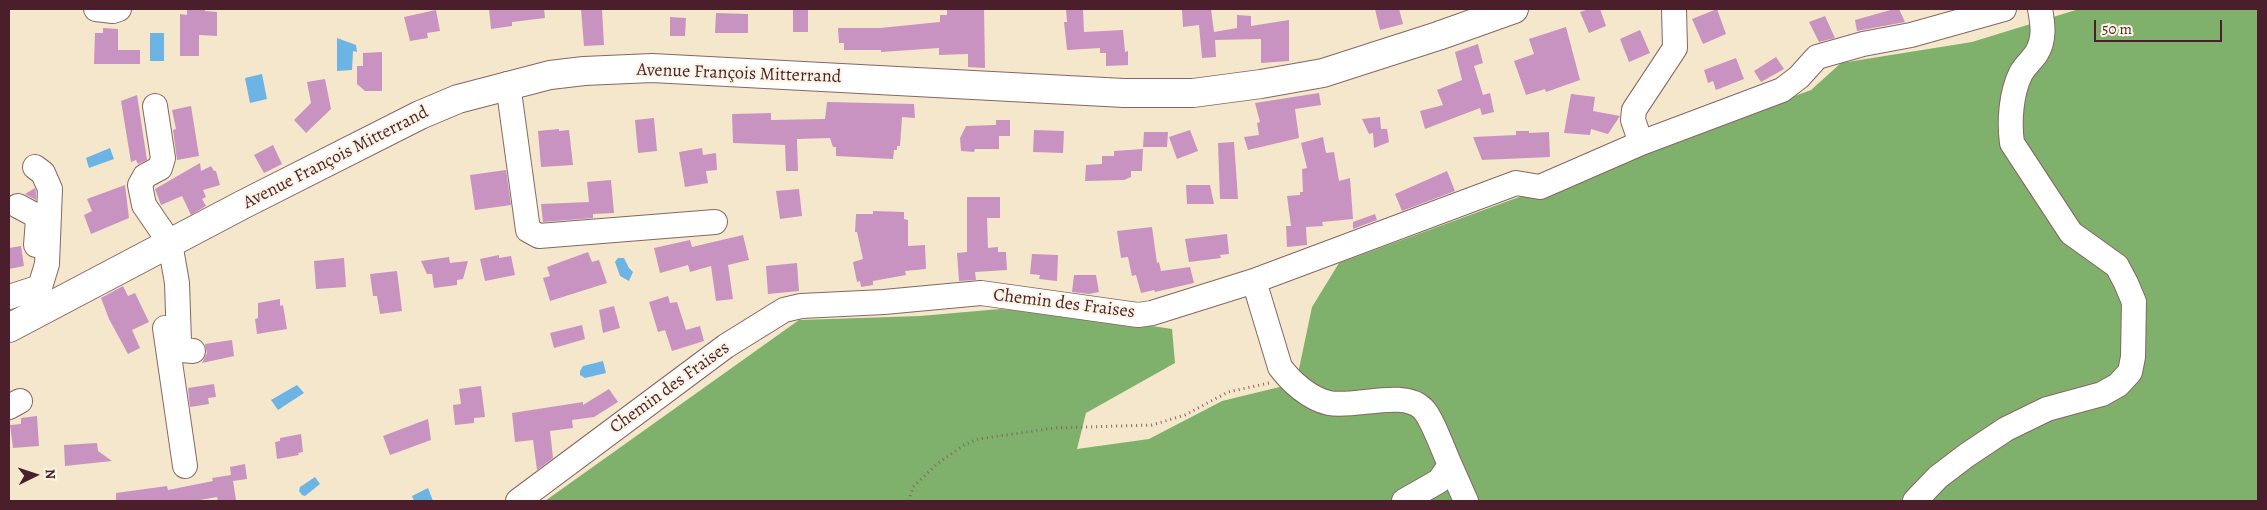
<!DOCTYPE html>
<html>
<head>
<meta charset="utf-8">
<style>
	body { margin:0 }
	#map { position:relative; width:2267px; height:510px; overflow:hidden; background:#f5e7cc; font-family:Alegreya,serif }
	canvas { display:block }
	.frame { position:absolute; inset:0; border:10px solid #4a1f2b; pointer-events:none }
	.north { position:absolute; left:10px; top:450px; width:50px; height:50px; -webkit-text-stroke:4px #fcf5e5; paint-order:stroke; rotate:86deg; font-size:14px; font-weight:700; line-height:20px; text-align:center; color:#4a1f2b }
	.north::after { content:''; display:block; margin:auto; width:18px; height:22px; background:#4a1f2b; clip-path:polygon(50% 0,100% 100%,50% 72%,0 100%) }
	.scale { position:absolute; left:2094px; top:20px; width:128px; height:22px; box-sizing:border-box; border:2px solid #4a1f2b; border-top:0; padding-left:6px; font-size:15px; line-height:18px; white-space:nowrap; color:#4a1f2b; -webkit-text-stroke:4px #fcf5e5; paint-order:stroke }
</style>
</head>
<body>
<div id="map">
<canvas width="2267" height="510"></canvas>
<div class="frame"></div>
<div class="north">N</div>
<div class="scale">50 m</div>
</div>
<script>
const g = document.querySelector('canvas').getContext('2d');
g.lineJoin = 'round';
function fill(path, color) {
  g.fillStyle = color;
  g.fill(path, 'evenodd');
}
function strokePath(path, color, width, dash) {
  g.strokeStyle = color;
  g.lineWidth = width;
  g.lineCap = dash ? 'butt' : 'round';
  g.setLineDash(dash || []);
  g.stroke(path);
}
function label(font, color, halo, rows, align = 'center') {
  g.font = font + ' Alegreya,serif';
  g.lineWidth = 4.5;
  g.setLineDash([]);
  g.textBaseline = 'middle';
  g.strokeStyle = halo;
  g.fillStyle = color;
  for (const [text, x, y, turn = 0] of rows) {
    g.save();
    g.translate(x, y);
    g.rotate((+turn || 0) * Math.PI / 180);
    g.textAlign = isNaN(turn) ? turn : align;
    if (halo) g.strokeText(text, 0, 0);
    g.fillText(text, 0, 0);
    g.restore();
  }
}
fill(new Path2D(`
	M2079,9h179v492h-1713l254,-181 121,-4 80,-7 106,10 66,10 3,34 -89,50 -9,36 72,-10 73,-38 74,-18 16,-76 27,-44 472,-173 30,-27 131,-21z`), '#80b16c');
fill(new Path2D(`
	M150,33h14v28h-14z
	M337,38l19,7 1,7 -4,-1 -1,19 -15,1z
	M262,74l5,25 -17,4 -5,-25z
	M110,148l4,11 -25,9 -3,-10z
	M618,258h6l5,10 4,4 -4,9 -9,-5 -5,-14z
	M603,361l3,12 -21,5 -5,-3v-4l3,-5z
	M297,385l7,8 -26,17 -7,-10z
	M315,477l5,7 -15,12 -3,-1 -3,-4 1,-4z
	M428,488l5,13h-19l-2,-5z`), '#6cb4e4');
fill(new Path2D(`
	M187,9h18v2l12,1v24l-18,-1v21h-19v-42l7,1z
	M489,9h55l1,9 -33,4v4l-21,3z
	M581,9h21l2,36 -20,1z
	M793,9h15v23h-15z
	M947,9h37l1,59 -17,-1v-13l-29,1v-7l-58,4v-2h-37v-7h-5l-1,-15h42l60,-6v-7h7z
	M1066,9h17l1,23 39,-2 2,22 3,-1v14l-22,1v-13h-6v-5l-33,2 -3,-28h3z
	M1182,9h29l3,23 23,-4v-13l14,1v10l38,-6v41l-28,2v-24l-46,1 1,17 -14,1 -3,-33 -16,2z
	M1375,9h24l4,15 -23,6z
	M1589,9h11l6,17 -17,7 -9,-21z
	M1717,9l9,25 -23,10 -11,-25z
	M1894,9h5l6,13 -48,9 -2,-11z
	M436,10l4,21 -13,2 1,5 -18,3 -6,-24z
	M716,13l32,1v19h-33z
	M1825,16l10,22 -16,4 -10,-20z
	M670,17l16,1 -1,18h-15z
	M1566,27l14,53 -34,12 -1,-3 -19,6 -12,-34 20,-7 -5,-15z
	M103,28l15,1v21h22v14h-46l1,-31h8z
	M1640,30l10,23 -21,9 -9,-23z
	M1478,44l5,19 -9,3 9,29 7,-2 4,19 -12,3 -2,-7 -55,21 -5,-18 23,-6 -6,-15 25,-10 -7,-28z
	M382,52v39h-17l-8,-7v-18h6v-13z
	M1776,57l8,12 -23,13 -7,-11z
	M1736,58l8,21 -28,11 -3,-9 -5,2 -4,-13z
	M325,79l6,30 -25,24 -12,-13 17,-17 -4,-21z
	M1319,93l2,12 -26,4 4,29 -51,12 -4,-13 15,-2 -2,-12 3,-1 -5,-19z
	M1571,94l24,3 -2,14 27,5 -12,18 -17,-5 -1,6 -26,-2z
	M137,95l10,65 -9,4 -2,-4 -5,2 -10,-61z
	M827,102l87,2 1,14 -13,-1 -2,29h-3v4h-3l-1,9 -57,-3v-9h-3l-3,-9 -33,1 1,32h-12l-1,-26 -52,-2 -1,-29 39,-1v7l54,-1z
	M191,106l8,50 -22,4 -4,-30 3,-1 -4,-19z
	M1380,117l1,12h6l2,13 -15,6 -1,-15 -4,1 -7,-15z
	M654,118l3,33 -19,2 -3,-33z
	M996,120h14v16h-11v13h-24l-1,3 -13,-1 -1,-13 6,-12 30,-1z
	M559,129v2l10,-1 4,35 -32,2 -3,-36z
	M1034,130l30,1 -1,22 -30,-1z
	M1190,130l8,21 -21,8 -8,-22z
	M1516,131h13v2l20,-1 1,25 -68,3 -9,-23 43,-2z
	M1144,132h24l-1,15h-24z
	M1323,137l3,16 8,-1 5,29 11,-3 3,41 -31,3 1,4 -17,1 1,18 -20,2 -1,-21h5l-4,-30 13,-1v-3h3l-1,-23 5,-1 -6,-25z
	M1234,142l4,57h-18l-2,-56z
	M273,145l9,19 -18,9 -10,-18z
	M702,148l1,7 13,-2 1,17 -11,1 2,12 -23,4 -6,-35z
	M1143,149l-1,22h-11v6l-7,3 -39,1 1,-16 16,-1v-8h12v-5z
	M200,163l1,8 10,-5 3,5h2l4,14 -17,5 3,7 -4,2 4,7 -15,9 -9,-19 -21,9 -6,-16z
	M506,170l5,35 -36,5 -5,-35z
	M1447,171l8,20 -53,20 -7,-17z
	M611,180l3,33 -21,1v4l-50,4 -2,-18 48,-2 -2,-20z
	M125,185l4,33 -38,16 -7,-19 8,-4 -5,-12z
	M1186,185h24l4,19h-27z
	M35,188l1,4v8l-11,-6z
	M799,189l3,27 -22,3 -4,-28z
	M967,197h33v21h-13l1,30 10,-1v5h8l1,18 -32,2 1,8 -17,1 -2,-28 10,-1z
	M873,211l31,1v7l4,1v26l17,-1 1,24 -21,2 1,4 -33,6v4l-12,2 -1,-6 -3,1 -4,-20 10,-3 -6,-27h-2l1,-18h17z
	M1375,214l2,6 -24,9v-7z
	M1152,227l5,36 2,-1 2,9 29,-4 4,16 -39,9 -1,-2 -13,3 -5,-18 -4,1 -4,-19 -7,1 -4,-27z
	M1227,234l2,20 -9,1 1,3 -32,4 -4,-23z
	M743,235l6,25 -21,5 5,34 -17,2 -5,-35 -21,6 -2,-7 -28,8 -6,-25 36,-8 2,7z
	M21,246l3,20 -15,3v-21z
	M588,252l4,10 7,-2 8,23 -57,18 -7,-23 7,-2 -3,-9z
	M1032,254l26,1 -1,26 -18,-2 1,-4 -10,-1z
	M499,255v3l12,-2 4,19 -30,6 -5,-22z
	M449,257l1,6 18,-2 -5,18 -6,1v5l-23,3 -2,-14h-5l-6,-13z
	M344,258l2,29 -30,2 -2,-28z
	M797,263l2,28 -31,3 -2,-28z
	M397,271l5,40 -22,3 -3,-18h-4l-3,-22z
	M1074,275h22l3,17 -10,2 -17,-2z
	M123,286l5,10 7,-3 14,29 -17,8 8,18 -12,6 -19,-35 -8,-21z
	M668,296l2,7 7,-1 9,28 14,-4 4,15 -32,10 -7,-21 -7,2 -9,-30z
	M280,299v7l3,-1 4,24 -30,5 -2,-15 3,-1v-15z
	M614,306l6,22 -17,5 -4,-23z
	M582,325l3,14 -31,9 -4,-15z
	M232,340l2,16 -32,7 5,-10 -2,-9z
	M214,384l2,13 -8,1 1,6 -19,3 -2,-19z
	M481,386l4,31 -11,1v5l-19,2 -2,-20 8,-1 -2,-15z
	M609,389l9,13 -24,15 -22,3 1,8 -23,3 3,27 -16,12 -4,-30 -18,2 -3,-29 71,-11v3z
	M37,416l2,30 -26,2 -3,-23 11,-1v-6z
	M428,419l3,21 -41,15 -7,-19z
	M301,434l2,18 -5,1 1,2 -22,4 -2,-17 5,-1v-3z
	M97,443l1,8 14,10 -47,5 -1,-21z
	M245,464l2,15 -14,2 3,19 -18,1 -1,-4 -23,4h-78v-8l51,-7 1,4 45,-9 -1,-3 19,-3 -1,-8z`), '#c893c1');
const minor = new Path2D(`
	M96,9l17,2 6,-2
	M508,84l20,146 11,6 176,-14
	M155,106l8,52 -3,10 -15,8 -5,9 4,20 26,38 7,40 2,59 3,8 11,1
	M1641,143l-8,-23 1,-10 41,-62 -1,-39
	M18,206l15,8 5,6 -2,25
	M1254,281l26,86c11,15 30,32 49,36 27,5 75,-14 94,6 9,9 21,43 27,56l-11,16 -35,20
	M9,297l31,-10 7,-23 3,-75 -7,-16 -8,-6
	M165,328l20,138
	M9,407l11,-6
	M1450,465l16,36
	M518,501l208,-155 58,-36 17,-4 83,-4 97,-9 157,22 14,-2 102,-32 262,-98 24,4 101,-44 141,-53 17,-13 18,-20 46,-13 48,-9 93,-26
	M1915,501l23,-24 29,-22 39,-26 41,-20 55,-15 16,-9 12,-13 3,-15 1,-55 -8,-19 -9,-17 -46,-33 -59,-90c-3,-22 -1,-50 9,-70 4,-7 10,-12 15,-19 9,-14 7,-29 4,-45`);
const major = new Path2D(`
	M9,328l235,-124 176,-89 38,-16 92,-24 34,-4 68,-3 472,25h69l68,-9 62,-11 115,-37 76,-27`);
strokePath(minor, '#866563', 26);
strokePath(major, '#866563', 30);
strokePath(new Path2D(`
	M909,501l4,-14 24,-23 27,-19 14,-6 77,-11 97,-3 33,-10 43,-23 41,-9`), '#866563', 3, [1, 4]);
strokePath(minor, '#fff', 24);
strokePath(major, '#fff', 28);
label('18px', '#4a1f2b', '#fcf5e5', [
	["Avenue François Mitterrand",739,74,2],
	["Avenue François Mitterrand",336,158,-27],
	["Chemin des Fraises",1064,304,7],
	["Chemin des Fraises",670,388,-36]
]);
</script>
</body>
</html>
